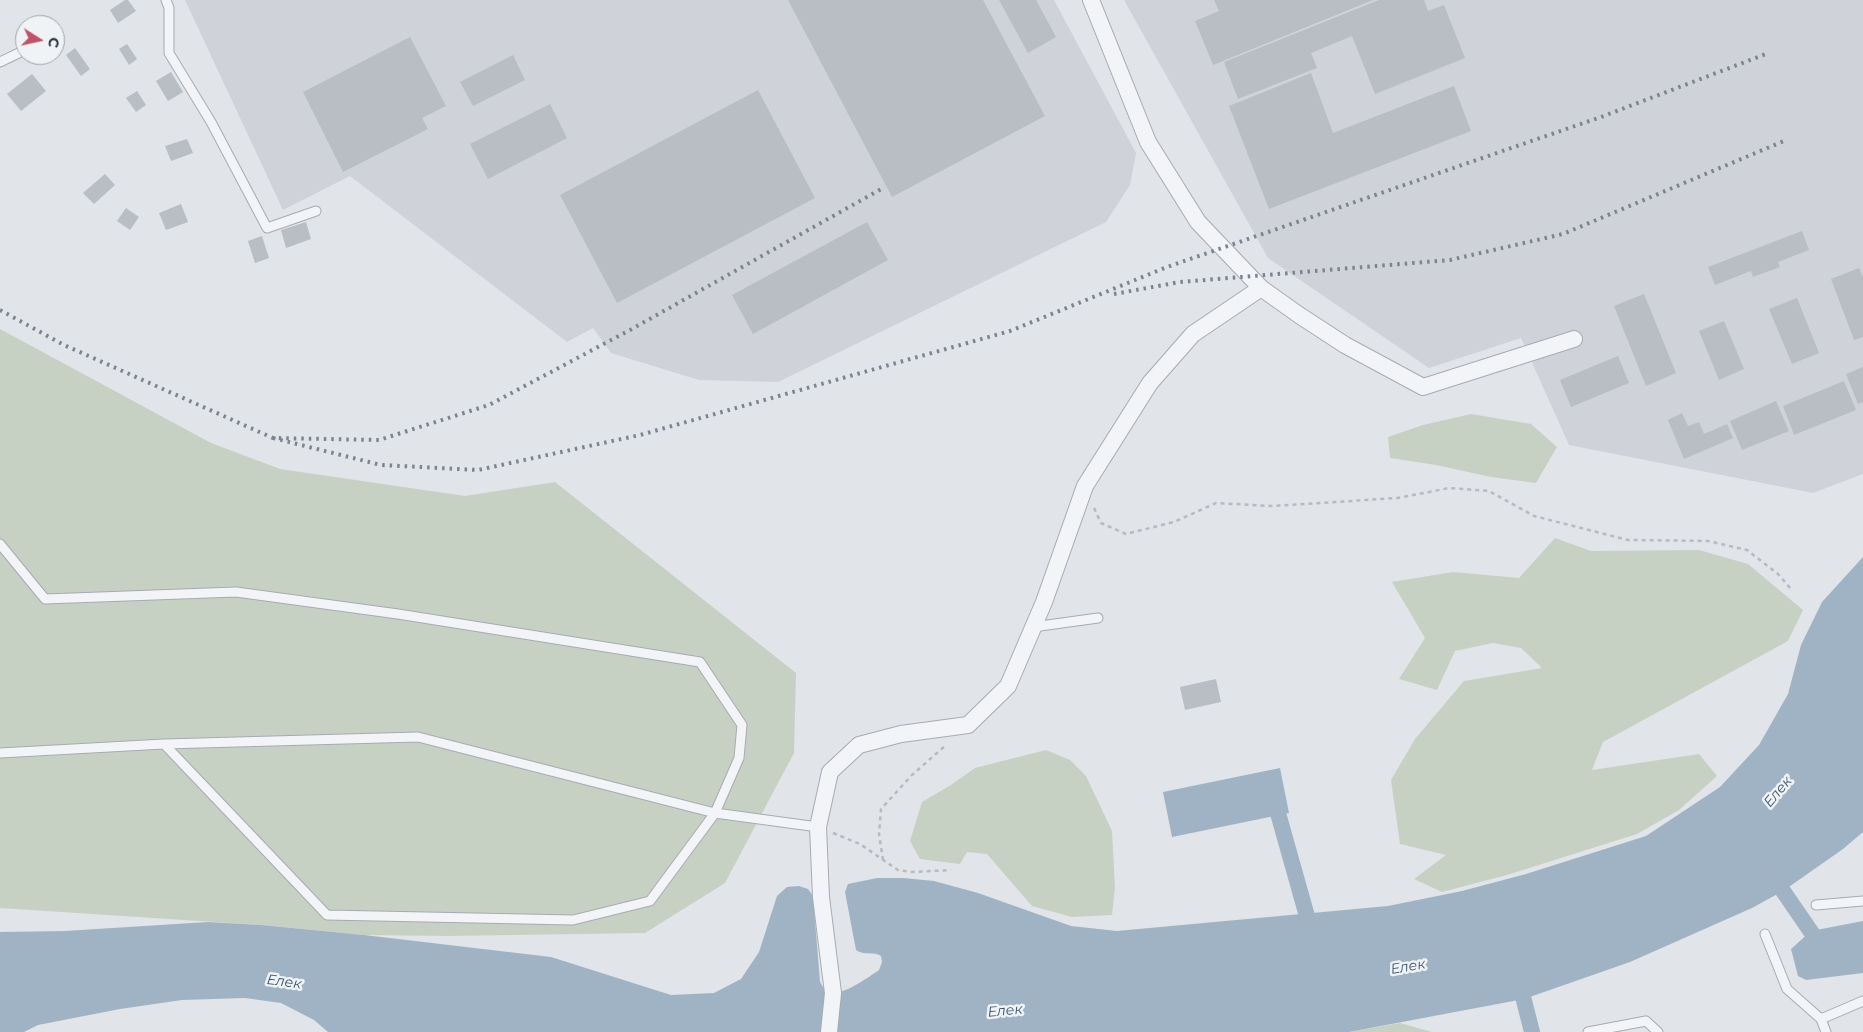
<!DOCTYPE html>
<html>
<head>
<meta charset="utf-8">
<style>
	body { margin:0 }
	#map { position:relative; width:1863px; height:1032px; overflow:hidden; background:#e1e4e8; font-family:Montserrat,sans-serif }
	canvas { display:block }
	.north { position:absolute; left:15px; top:15px; width:50px; height:50px; box-sizing:border-box; background:#f0f3f6; border:1px solid #a1a6ac; border-radius:50%; rotate:100deg; font-size:14px; font-weight:700; line-height:20px; text-align:center; color:#2b323e }
	.north::after { content:''; display:block; margin:auto; width:18px; height:22px; background:#bf5468; clip-path:polygon(50% 0,100% 100%,50% 72%,0 100%) }
</style>
</head>
<body>
<div id="map">
<canvas width="1863" height="1032"></canvas>
<div class="north">С</div>
</div>
<script>
const g = document.querySelector('canvas').getContext('2d');
g.lineJoin = 'round';
function fill(path, color) {
  g.fillStyle = color;
  g.fill(path, 'evenodd');
}
function stroke(path, color, width, dash) {
  g.strokeStyle = color;
  g.lineWidth = width;
  g.lineCap = dash ? 'butt' : 'round';
  g.setLineDash(dash || []);
  g.stroke(path);
}
function label(font, color, halo, rows, align = 'center') {
  g.font = font + ' Montserrat,sans-serif';
  g.lineWidth = 5;
  g.setLineDash([]);
  g.textBaseline = 'middle';
  g.strokeStyle = halo;
  g.fillStyle = color;
  for (const [text, x, y, turn = 0] of rows) {
    g.save();
    g.translate(x, y);
    g.rotate((+turn || 0) * Math.PI / 180);
    g.textAlign = isNaN(turn) ? turn : align;
    if (halo) g.strokeText(text, 0, 0);
    g.fillText(text, 0, 0);
    g.restore();
  }
}
const built = new Path2D(`
	M185,0h869l82,153 -6,32 -24,37 -328,160 -79,-2 -88,-27 -18,-25 -26,14 -217,-166 -67,34z
	M1124,0h739v474l-50,19 -244,-48 -48,-107 -92,30 -161,-110z`);
const green = new Path2D(`
	M0,329l211,114 69,26 185,27 90,-14 241,191 -2,80 -69,130 -80,50 -198,3 -83,-1 -103,-10 -261,-17z
	M1471,414l60,10 26,23 -21,36 -45,-6 -55,-12 -46,-7 -2,-21 35,-12z
	M1555,538l36,13 108,-1 49,14 55,46 -15,31 -185,101 -11,28 107,-16 18,22 -38,34 -42,24 -130,41 -65,17 -28,-13 32,-24 -46,-11 -9,-64 24,-41 49,-58 78,-13 -21,-20 -28,-5 -38,8 -18,39 -38,-11 26,-41 -33,-56 61,-10 66,6z
	M1046,750l24,10 16,16 26,55 3,57 -3,27 -40,2 -40,-11 -45,-52 -20,-2 -7,12 -40,-5 -10,-18 12,-39 29,-17 24,-17z
	M1400,1023l32,9h-83z`);
const water = new Path2D(`
	M1863,557v275l-20,17 -60,42 -31,17 -122,54 -106,37 -175,33h-1021l-14,-12 -33,-17 -36,-5 -63,2 -62,9 -82,16 -14,7h-24v-100l65,-1 143,-9 53,3 103,10 187,22 120,38 43,-2 27,-14 18,-27 18,-56 10,-9 12,-1 9,3 5,7 7,86c2,3 4,8 7,9 14,7 40,-13 52,-21l3,-8 -1,-6c-7,-5 -17,0 -25,-6l-11,-58 3,-8 29,-6h26l31,3 44,12 93,33 46,5 271,-25 74,-15 64,-17 120,-38 74,-49 39,-42 29,-51 13,-49 21,-43z
	M1280,768l9,45 -117,24 -9,-45z
	M1863,921v52l-57,7 -8,-4 -7,-27 20,-18z`);
const canal = new Path2D(`
	M1269,799h5l38,135
	M1770,872l48,70 45,3
	M1518,977l14,55`);
const building = new Path2D(`
	M125,0h3l8,11 -18,12 -8,-13z
	M788,0h195l62,116 -153,81z
	M999,0h37l20,37 -28,16z
	M1214,0h159l-160,65 -18,-44 24,-10z
	M1379,0h45l4,11 16,-6 21,53 -90,36 -23,-58 -41,17 6,15 -79,31 -14,-37z
	M410,37l36,69 -24,12 6,11 -85,43 -40,-80z
	M127,44l10,15 -8,6 -10,-16z
	M75,48l15,21 -9,7 -15,-21z
	M513,55l12,25 -52,26 -13,-24z
	M171,72l12,20 -15,9 -12,-20z
	M1311,73l22,60 121,-47 17,45 -202,78 -40,-103z
	M32,74l14,17 -25,20 -14,-17z
	M758,90l57,108 -198,105 -57,-108z
	M137,91l9,14 -10,7 -10,-14z
	M550,104l17,34 -79,41 -18,-35z
	M187,139l6,14 -22,8 -6,-15z
	M105,174l10,11 -21,19 -11,-11z
	M181,204l7,18 -22,8 -7,-17z
	M126,208l13,9 -9,13 -13,-9z
	M306,222l5,17 -25,9 -5,-18z
	M867,222l21,38 -135,74 -21,-39z
	M1802,231l7,19 -31,12 2,5 -27,10 -2,-6 -36,14 -7,-18z
	M262,236l7,22 -14,5 -7,-22z
	M1859,268l4,9v60l-9,3 -23,-61z
	M1644,294l32,79 -30,13 -32,-80z
	M1797,298l22,55 -27,11 -23,-55z
	M1724,321l20,48 -25,11 -20,-49z
	M1618,356l11,27 -58,24 -11,-27z
	M1863,367v35l-5,2 -12,-30z
	M1844,381l12,29 -62,25 -11,-29z
	M1776,401l13,30 -47,19 -12,-29z
	M1682,413l6,13 11,-4 5,12 23,-10 6,14 -49,21 -16,-39z
	M1216,679l5,23 -36,8 -5,-23z`);
const path = new Path2D(`
	M1094,508l7,15 25,11 48,-12 42,-19 55,3 127,-8 51,-10 40,3 45,25 94,24 80,1 39,9 31,24 14,16
	M833,833l27,11 38,26 14,2 39,-2
	M883,860l-4,-26 2,-25 31,-34 34,-30`);
const lane = new Path2D(`
	M166,0l3,8v45l42,69 56,106 49,-17
	M0,62l25,-12
	M0,544l45,55 191,-7 162,22 302,48 42,63 -3,33 -24,55 -65,88 -77,19 -246,-5 -163,-171
	M1033,627l65,-9
	M0,753l164,-9 254,-7 297,76 103,14
	M1816,905l47,-4
	M1765,934l22,55 34,30 5,13
	M1821,1019l42,-18
	M1588,1032l58,-11 12,11`);
const street = new Path2D(`
	M1091,0l57,142 50,80 63,66 38,27 46,30 78,42 151,-48
	M829,1032l4,-39 -12,-96 -3,-70 12,-55 29,-27 42,-11 67,-9 40,-39 36,-84 41,-116 65,-103 43,-49 68,-46`);
const rail = new Path2D(`
	M1114,294l66,-12 270,-22 113,-26 221,-93
	M0,310l64,35 209,93 106,2 110,-35 141,-75 253,-142
	M273,438l108,27 97,5 162,-35 370,-104 157,-64 434,-150 165,-63`);
const waterNames = [
	["Елек",1778,792,-50],
	["Елек",1408,967,-10],
	["Елек",284,982,8],
	["Елек",1005,1011,-5]
];
fill(built, '#cfd3d9');
fill(green, '#c7d1c3');
fill(water, '#a0b3c4');
stroke(canal, '#a0b3c4', 16);
fill(building, '#b9bdc4');
stroke(lane, '#a7abb2', 11);
stroke(street, '#a7abb2', 18);
stroke(path, '#b7bac0', 2.5, [4, 4]);
stroke(lane, '#f3f4f7', 9);
stroke(street, '#f3f4f7', 16);
stroke(rail, '#7c8490', 4, [2.5, 5]);
label('italic 14px', '#3a536d', '#f0f3f6', waterNames);
</script>
</body>
</html>
